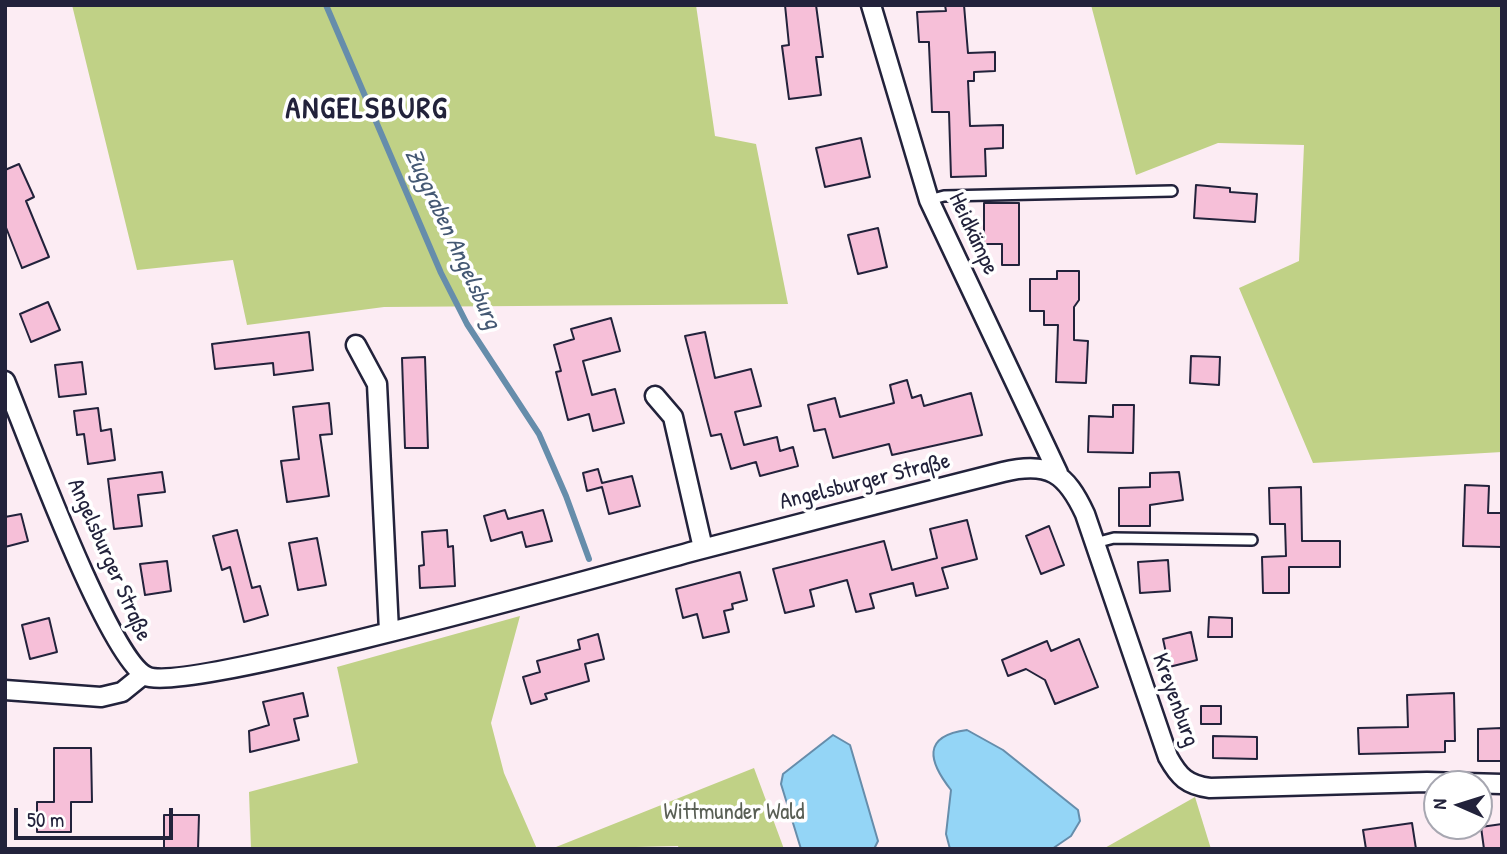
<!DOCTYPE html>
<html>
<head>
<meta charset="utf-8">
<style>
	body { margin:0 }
	#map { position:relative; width:1507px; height:854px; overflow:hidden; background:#fcecf3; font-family:"Patrick Hand",sans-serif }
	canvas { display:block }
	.frame { position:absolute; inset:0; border:7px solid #22223b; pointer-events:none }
	.north { position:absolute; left:1423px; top:770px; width:70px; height:70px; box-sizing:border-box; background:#fff; border:2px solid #a7a7b1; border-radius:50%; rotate:273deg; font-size:19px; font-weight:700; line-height:28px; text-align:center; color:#22223b }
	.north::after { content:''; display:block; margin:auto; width:24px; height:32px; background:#22223b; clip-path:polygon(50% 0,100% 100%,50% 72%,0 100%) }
	.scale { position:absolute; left:14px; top:808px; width:159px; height:32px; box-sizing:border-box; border:4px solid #22223b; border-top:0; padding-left:9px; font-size:21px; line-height:24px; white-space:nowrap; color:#22223b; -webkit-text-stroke:5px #fff; paint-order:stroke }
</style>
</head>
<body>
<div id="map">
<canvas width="1507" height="854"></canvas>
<div class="frame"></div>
<div class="north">N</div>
<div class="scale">50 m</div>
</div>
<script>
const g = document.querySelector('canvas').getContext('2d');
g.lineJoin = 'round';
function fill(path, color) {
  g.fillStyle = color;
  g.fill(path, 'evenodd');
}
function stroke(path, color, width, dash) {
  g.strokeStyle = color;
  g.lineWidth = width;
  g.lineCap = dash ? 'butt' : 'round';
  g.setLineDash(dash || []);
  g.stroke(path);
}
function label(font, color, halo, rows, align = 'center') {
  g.font = font + ' "Patrick Hand",sans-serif';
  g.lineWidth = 7;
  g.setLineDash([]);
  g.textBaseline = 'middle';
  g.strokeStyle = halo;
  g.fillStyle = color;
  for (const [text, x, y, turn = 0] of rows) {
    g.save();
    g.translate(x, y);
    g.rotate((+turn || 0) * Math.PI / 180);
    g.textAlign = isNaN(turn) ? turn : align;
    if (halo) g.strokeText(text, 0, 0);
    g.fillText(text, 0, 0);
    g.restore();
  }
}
const green = new Path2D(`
	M72,5h624l19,131 41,8 32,160 -404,3 -137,18 -14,-65 -96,10z
	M1091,5h411v447l-189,11 -74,-175 60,-27 5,-116 -86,-2 -82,32z
	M520,616l-29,107 13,50 33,76h-286l-2,-57 109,-29 -21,-96z
	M754,768l30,81h-105l-1,-3 -127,3z
	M1195,797l16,52h-108z`);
const water = new Path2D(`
	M967,730l36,20 75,60 2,11 -9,15 -19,13h-102l-4,-15 5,-44c-22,-28 -30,-54 16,-60z
	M833,735l17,10 28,96 -4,8h-73l-20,-65 2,-10z`);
const stream = new Path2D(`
	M326,5l115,268 26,51 72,110 27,62 23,63`);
const building = new Path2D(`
	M785,5h31l7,52h-7l5,38 -32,4 -7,-53 7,-1z
	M945,5h19l4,48 27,-1v19l-21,1v9h-6l2,45 33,-1v23l-18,1 1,27 -35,1 -2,-65h-17l-3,-67v-3h-10l-2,-30 29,-1z
	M861,138l9,39 -45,10 -9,-39z
	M19,164l15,33 -8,4 23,56 -27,11 -17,-43v-55z
	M1196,185l34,3v4l27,2 -2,28 -61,-4z
	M984,203h35v62h-17v-21h-18z
	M878,228l9,39 -29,7 -10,-39z
	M1057,271h22v29l-5,7v33l14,1 -2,42 -30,-1 2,-57h-14v-14h-14v-32h27z
	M48,302l12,28 -29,12 -11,-28z
	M611,318l9,33 -37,10 9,34 23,-6 9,34 -31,8 -4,-17 -21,6 -12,-48 5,-1 -7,-26 20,-6 -3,-10z
	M309,332l4,38 -39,5 -1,-12 -58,6 -3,-25z
	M705,332l10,46 36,-9 10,37 -26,6 9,33 33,-8 3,14 13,-4 5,19 -38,10 -4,-14 -25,7 -10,-35 -10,2 -26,-100z
	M1191,356l29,1 -1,28 -29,-2z
	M425,357l3,91h-23l-3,-90z
	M82,362l4,32 -27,3 -4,-32z
	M907,380l5,18 9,-3 3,11 47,-13 11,42 -90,20 -3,-11 -56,14 -8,-29 -11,2 -6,-26 27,-7 5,19 54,-14 -4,-18z
	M329,403l3,31 -12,1 9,61 -42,6 -6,-41 18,-2 -6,-52z
	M1113,405h21l-1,48 -45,-1 1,-36 24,1z
	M98,408l3,23 10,-2 4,31 -27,4 -4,-30 -7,1 -3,-24z
	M598,469l4,14 30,-7 8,30 -31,8 -7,-27 -15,4 -4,-18z
	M162,472l3,20 -27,3 4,31 -28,3 -6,-50z
	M1179,472l4,28 -33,5v21h-31v-38l31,-1v-14z
	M1465,485l24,1 -1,27h14v34l-39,-1z
	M1301,487l1,54h38v26h-51v26h-26l-1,-36 24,-1 -1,-32h-15l-1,-36z
	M505,510l3,9 35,-9 9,31 -26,6 -4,-15 -31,9 -7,-25z
	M21,514l7,27 -23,6v-30z
	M967,520l10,39 -35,9 6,20 -32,8 -3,-13 -43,11 4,14 -18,4 -9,-32 -37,10 4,16 -29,7 -12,-44 111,-28 8,29 45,-12 -7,-29z
	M1049,526l15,39 -23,9 -15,-38z
	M237,530l15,58 8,-2 8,29 -24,7 -14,-55 -8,3 -9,-34z
	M447,530l1,17 5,-1 2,40 -35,2 -1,-22 5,-1 -2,-33z
	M317,538l9,47 -28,5 -9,-47z
	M1168,560l2,31 -30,2 -2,-31z
	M167,561l4,30 -26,4 -5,-31z
	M740,572l7,28 -15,4 1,5 -9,2 5,21 -26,6 -6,-24 -14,4 -7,-29z
	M1209,617l23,1v19h-24z
	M49,618l8,34 -27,7 -8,-34z
	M1191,632l6,28 -28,7 -6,-28z
	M598,634l6,25 -19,5 4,17 -44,13 2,5 -16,5 -8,-27 17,-5 -3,-11 43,-12 -2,-9z
	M1079,639l19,48 -43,17 -10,-24 -19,-11 -18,7 -6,-16 45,-19 4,10z
	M303,693l5,23 -14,3 5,21 -49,12 -1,-21 20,-6 -6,-23z
	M1454,693l1,48h-10v11l-86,2 -1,-26 50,-1 -1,-32z
	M1201,706h20v18h-20z
	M1502,728v33h-24v-32z
	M1213,736l44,1v22l-44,-1z
	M54,748h37l1,54h-21v30h-34v-30h17z
	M164,815h35l-1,34h-34z
	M1412,823l4,26h-50l-3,-19z
	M1502,824v25h-18l-3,-22z`);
const service = new Path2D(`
	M929,200l15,-4 228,-5
	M1095,543l19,-5 138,2`);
const minor = new Path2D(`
	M871,5l58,195 129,273
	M356,345l21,39 12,247
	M5,381c21,51 103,276 141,295 38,19 484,-108 556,-127 100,-26 201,-52 301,-77 46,-11 63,1 82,42l83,243c11,20 19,28 42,31l217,-6 75,2
	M655,396l18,21 30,131
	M5,690l96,7 21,-5 21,-17`);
const streetNames = [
	["Heidkämpe",973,234,65],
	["Angelsburger Straße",865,482,-14],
	["Angelsburger Straße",109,560,66],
	["Kreyenburg",1175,700,70]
];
const parkNames = [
	["Wittmunder Wald",734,813]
];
const waterNames = [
	["Zuggraben Angelsburg",452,239,65]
];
const districtNames = [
	["ANGELSBURG",367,110]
];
fill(green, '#c0d186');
fill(water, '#94d5f6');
stroke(water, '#668dab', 2);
stroke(stream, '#668dab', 6);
fill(building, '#f6bfd8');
stroke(building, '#22223b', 2);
stroke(service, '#22223b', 14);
stroke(minor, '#22223b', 23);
stroke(service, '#fff', 9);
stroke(minor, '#fff', 18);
label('23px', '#22223b', '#fff', streetNames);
label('23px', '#595f55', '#fff', parkNames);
label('italic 24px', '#445873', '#fff', waterNames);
g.letterSpacing = '2px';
label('bold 30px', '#22223b', '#fff', districtNames);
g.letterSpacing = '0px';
</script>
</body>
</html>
